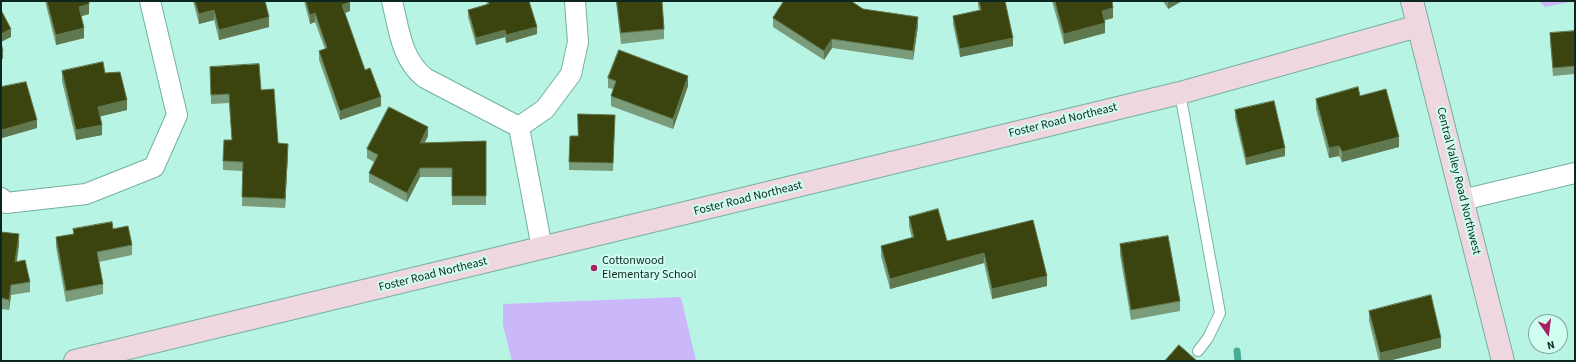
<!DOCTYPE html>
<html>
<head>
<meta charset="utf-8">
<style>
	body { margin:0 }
	#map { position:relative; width:1576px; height:362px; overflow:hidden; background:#b8f4e4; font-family:"Source Sans 3",sans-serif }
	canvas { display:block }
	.frame { position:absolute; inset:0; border:2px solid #0e2620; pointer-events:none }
	.north { position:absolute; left:1528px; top:314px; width:40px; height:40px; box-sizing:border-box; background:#cffef1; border:1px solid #82a89d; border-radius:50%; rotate:166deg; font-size:11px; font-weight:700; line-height:16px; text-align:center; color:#0e2620 }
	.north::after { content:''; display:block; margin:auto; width:14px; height:18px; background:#a91e62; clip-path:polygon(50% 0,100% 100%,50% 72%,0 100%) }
</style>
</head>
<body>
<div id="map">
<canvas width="1576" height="362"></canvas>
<div class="frame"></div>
<div class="north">N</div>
</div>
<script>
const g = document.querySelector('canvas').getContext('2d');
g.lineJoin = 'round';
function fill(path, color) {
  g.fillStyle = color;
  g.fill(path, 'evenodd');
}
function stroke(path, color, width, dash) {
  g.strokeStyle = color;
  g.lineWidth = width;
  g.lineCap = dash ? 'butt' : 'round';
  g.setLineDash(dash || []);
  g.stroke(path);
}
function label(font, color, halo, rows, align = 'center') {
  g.font = font + ' "Source Sans 3",sans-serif';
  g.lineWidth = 4;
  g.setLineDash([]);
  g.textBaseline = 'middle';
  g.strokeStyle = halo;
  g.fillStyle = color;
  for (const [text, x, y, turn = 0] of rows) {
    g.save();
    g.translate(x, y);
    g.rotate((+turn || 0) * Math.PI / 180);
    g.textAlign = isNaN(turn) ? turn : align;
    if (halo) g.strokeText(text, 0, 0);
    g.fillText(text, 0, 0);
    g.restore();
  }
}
const green = new Path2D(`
	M1539,1h36l-30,6z
	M681,297l15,64h-184l-9,-36v-21z`);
const stream = new Path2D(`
	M1237,351l1,10`);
const lane = new Path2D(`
	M1180,93l40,220 -12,25 -10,13`);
const street = new Path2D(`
	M392,1c7,28 9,58 33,77l94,49
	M519,127l26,-18 26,-35 7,-32 -3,-41
	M519,127l23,121
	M1,198l5,5 80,-9 68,-27 23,-52 -27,-114
	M1462,200l113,-27`);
const secondary = new Path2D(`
	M1412,1l91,360
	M75,361l1105,-268 238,-67`);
const wall = new Path2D(`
	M45,1h44v13l-8,2 3,22 -28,7z
	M193,1h72l4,26 -50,13 -5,-20 -15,4z
	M304,1h46v10l-5,2 20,57 16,36 -41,14 -21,-60v-9l6,-2 -10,-27 -5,2z
	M486,1h43l8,33 -31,9 -1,-6 -29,8 -8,-28v-7l19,-6z
	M616,1h46l2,28v10l-43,5z
	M978,1h27l8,45 -53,11 -7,-33v-8l26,-6 -1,-5z
	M1052,1h60l1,17 -9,2 1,13 -41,11z
	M1163,1h19l-14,8z
	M863,9l55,17 -5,34 -81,-12 -8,12 -51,-33v-9z
	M1575,31v43l-22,2 -3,-35v-8z
	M210,67l51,23 17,53 10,10 -3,55 -43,-2 1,-35 -20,-1v-9l9,-21 -3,-37 -18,1z
	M62,71l43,2 22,37 -27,6 2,19 -26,5 -14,-59z
	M608,78l80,8 -15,43 -62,-23v-10l2,-7 -5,-1z
	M1,87l36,41 -35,10 -1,-6z
	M1360,96l39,51 -57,15 -3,-6 -10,2 -13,-49v-10z
	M1235,110l50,46 -39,9 -11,-47z
	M615,115l-2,56 -44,-1v-8l9,-26z
	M428,136l-4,7 62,-2v64h-34v-28h-32l-13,25 -38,-20v-9l5,-11 -7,-4v-9z
	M909,217l38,24 86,-21 14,66 -55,13 -8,-36 -94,26 -9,-33v-10l31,-8 -3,-11z
	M73,229h40l19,16v10l-33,7 4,22v10l-37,8 -10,-55v-10l17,-3z
	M1,232l18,12 -2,18 13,20v10l-19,3 -2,15 -8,-1z
	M1120,244l60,57v10l-49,9 -11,-65z
	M1369,311l72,37 -53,13h-9l-10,-40z`);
const shadedWall = new Path2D(`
	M1170,1h12l-14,8v-7z
	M350,2v9l-8,3v-9z
	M89,4v10l-10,3v-10z
	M1113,8v10l-11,3v-10z
	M214,10v10l-15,4v-10z
	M315,13v9l-5,2v-9z
	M269,17v10l-50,13v-10z
	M918,17v9l-5,34v-9z
	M1105,23v10l-41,11v-10z
	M537,27v7l-31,9v-8z
	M84,28v10l-28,7v-10z
	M11,29v8l-10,5v-8z
	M505,30v7l-29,8v-7z
	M1013,38v8l-53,11v-8z
	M832,39v9l-8,12v-9z
	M1,51h2v8h-2z
	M688,76v10l-15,43v-10z
	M381,97v9l-41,14v-9z
	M127,100v10l-29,7v-10z
	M37,120v8l-35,10v-8z
	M102,125v10l-26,5v-10z
	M428,127v9l-8,16v-9z
	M1399,137v10l-57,15v-10z
	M288,144v9l-3,55v-9z
	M1339,146v10l-10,2v-10z
	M1285,148v8l-39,9v-7z
	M420,168v9l-13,25v-9z
	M19,234v10l-4,28v-10z
	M984,253v10l-94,26v-10z
	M1047,276v10l-55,13v-10z
	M11,285v10l-2,15v-10z
	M1441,338v10l-53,13h-8v-8z`);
const building = new Path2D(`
	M47,1h42v3l-10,3 5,21 -28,7z
	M195,1h70l4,16 -50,13 -5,-20 -15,4z
	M306,1h44v1l-8,3 23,65 5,-2 11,29 -41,14 -21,-60 8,-3 -12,-35 -5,2z
	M488,1h41l8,26 -31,8 -1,-5 -29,8 -8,-28 21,-6z
	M617,1h45l2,28 -43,4z
	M784,1h67l12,8 55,8 -5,34 -81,-12 -8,12 -51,-33z
	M979,1h26l8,37 -53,11 -7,-33 28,-6z
	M1055,1h57l1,7 -11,3 3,12 -41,11z
	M1,10l10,19 -10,5z
	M1575,31v35l-22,2 -3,-35z
	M1,43l2,8h-2z
	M619,50l69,26 -15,43 -62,-23 5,-15 -8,-3z
	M103,62l2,11 15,-1 7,28 -29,7 4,18 -26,5 -14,-59z
	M259,64l2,26 13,-1 4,54 10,1 -3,55 -43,-2 1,-35 -20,-1 1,-21h8l-3,-46 -18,1 -1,-28z
	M26,82l11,38 -35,10 -1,-5v-38z
	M1358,87l2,9 26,-7 13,48 -57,15 -3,-6 -10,2 -13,-49z
	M1274,101l11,47 -39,10 -11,-48z
	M389,107l39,20 -8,16 66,-2v55h-34v-28h-32l-13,25 -38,-20 9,-18 -11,-6z
	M578,114l37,1 -2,48 -44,-1 1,-26h8z
	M938,209l9,32 86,-21 14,56 -55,13 -8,-36 -94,26 -9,-33 33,-9 -5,-20z
	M112,222l1,7 15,-3 4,19 -35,7 6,32 -37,7 -10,-54 18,-3 -1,-5z
	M1,232l18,2 -4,28 10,-2 5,22 -19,3 -2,15 -8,-2z
	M1168,236l12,65 -49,9 -11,-66z
	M1431,295l10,43 -61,15 -11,-42z
	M1179,345l18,16h-32z`);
const markers = [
	[594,268,4,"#a91e62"]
];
const streetNames = [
	["Foster Road Northeast",1063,121,-14],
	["Central Valley Road Northwest",1458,181,76],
	["Foster Road Northeast",748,199,-14],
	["Foster Road Northeast",433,275,-14]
];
const poiNames = [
	["Cottonwood",602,261],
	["Elementary School",602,275]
];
fill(green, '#cbb8fb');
stroke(stream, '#4aac97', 7);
stroke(lane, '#75afa1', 12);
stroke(street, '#75afa1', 22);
stroke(secondary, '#75afa1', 24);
stroke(lane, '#fff', 10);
stroke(street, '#fff', 20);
stroke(secondary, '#efd7e0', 22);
fill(wall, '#7a9c7a');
fill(shadedWall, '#60784f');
fill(building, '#3b430f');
stroke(building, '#60784f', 1);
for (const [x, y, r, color] of markers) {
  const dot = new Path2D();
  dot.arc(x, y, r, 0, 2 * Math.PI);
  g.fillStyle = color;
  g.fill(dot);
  stroke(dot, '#cffef1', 1.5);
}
label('12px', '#0e2620', '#cffef1', streetNames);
label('12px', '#0e2620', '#cffef1', poiNames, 'left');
</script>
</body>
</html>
